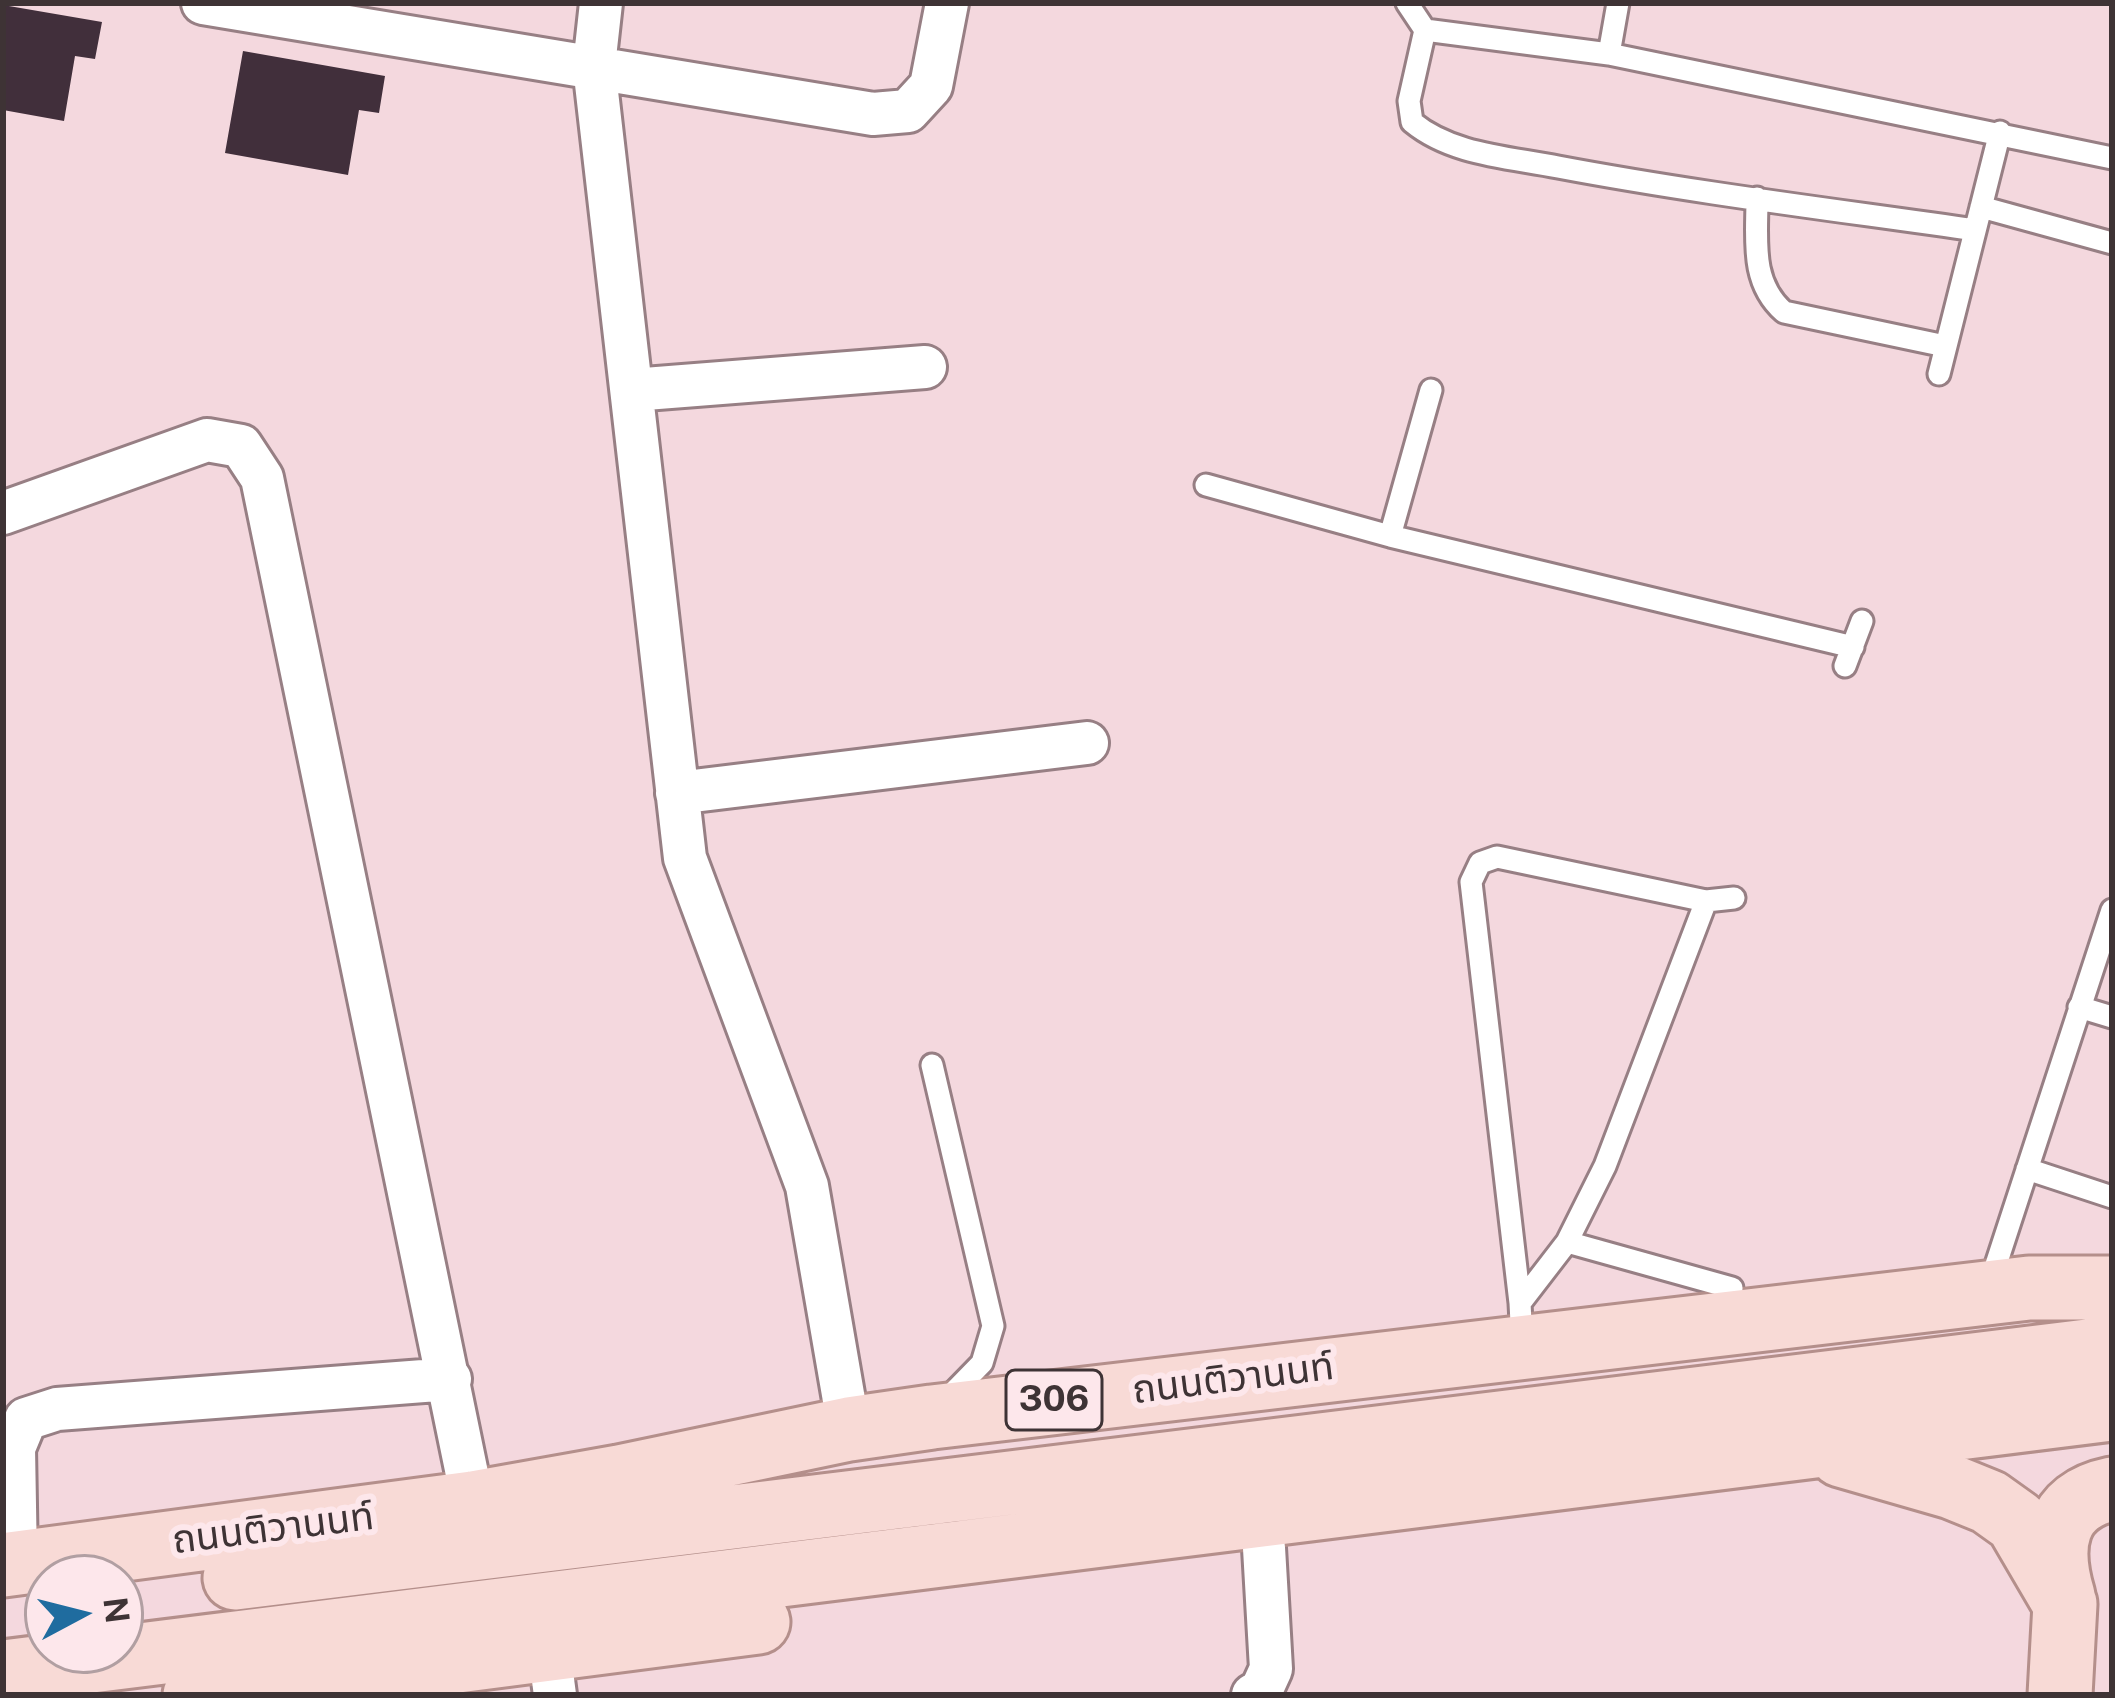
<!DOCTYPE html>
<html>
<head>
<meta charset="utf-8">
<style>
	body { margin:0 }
	#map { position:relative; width:2115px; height:1698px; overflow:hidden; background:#f4d8de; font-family:"Public Sans",sans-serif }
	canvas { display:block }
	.frame { position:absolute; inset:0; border:6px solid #3e3335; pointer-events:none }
	.north { position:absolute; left:24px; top:1554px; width:120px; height:120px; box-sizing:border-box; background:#fde7eb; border:3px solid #b19fa2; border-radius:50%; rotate:83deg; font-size:33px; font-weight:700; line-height:48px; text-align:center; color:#3e3335 }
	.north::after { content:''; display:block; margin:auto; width:42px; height:54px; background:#1f6c9f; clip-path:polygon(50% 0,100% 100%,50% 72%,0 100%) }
</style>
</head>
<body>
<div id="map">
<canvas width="2115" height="1698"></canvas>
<div class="frame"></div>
<div class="north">N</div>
</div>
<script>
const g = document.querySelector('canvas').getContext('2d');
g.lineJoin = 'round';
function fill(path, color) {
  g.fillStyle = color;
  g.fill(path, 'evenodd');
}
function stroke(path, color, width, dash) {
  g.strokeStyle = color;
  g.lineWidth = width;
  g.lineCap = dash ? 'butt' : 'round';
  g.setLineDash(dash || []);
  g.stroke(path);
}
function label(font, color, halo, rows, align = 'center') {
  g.font = font + ' "Public Sans","Noto Sans Thai",sans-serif';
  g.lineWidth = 12;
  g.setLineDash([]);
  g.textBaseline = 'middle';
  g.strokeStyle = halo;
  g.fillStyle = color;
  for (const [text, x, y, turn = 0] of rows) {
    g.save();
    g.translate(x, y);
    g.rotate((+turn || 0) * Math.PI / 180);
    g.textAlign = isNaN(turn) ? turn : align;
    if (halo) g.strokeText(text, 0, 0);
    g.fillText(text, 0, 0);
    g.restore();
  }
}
const building = new Path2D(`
	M3,5l99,17 -7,37 -20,-3 -11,65 -61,-11z
	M243,51l142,25 -6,37 -20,-3 -11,65 -123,-22z`);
const lane = new Path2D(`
	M1407,3l18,27 184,24
	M1618,3l-9,51 503,104
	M1425,30l-16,71 3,21c40,33 96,35 146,45 138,26 278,43 417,63
	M1757,198c0,42 -7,84 27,114l161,34
	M1981,207l131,36
	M1939,374l61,-242
	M1206,485l184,51 463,111
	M1390,536l41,-146
	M1845,666l17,-45
	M2079,1007l33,10
	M932,1065l61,261 -11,37 -38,39
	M2027,1169l85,28
	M1567,1242l165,46
	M1989,1286l123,-376
	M1520,1303l47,-61 38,-76 101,-265
	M1522,1342l-2,-39 -49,-421 9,-19 17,-6 209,44 28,-3`);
const street = new Path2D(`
	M203,3l670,111 35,-3 23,-25 16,-83
	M601,3l-7,63 91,792 122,328 42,243
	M632,390l293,-23
	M3,513l204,-73 34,6 21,32 211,1025
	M677,793l410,-50
	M16,1563l-2,-115 12,-29 31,-10 393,-30
	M549,1650l6,45
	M1253,1695l8,-4 10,-22 -7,-121`);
const primary = new Path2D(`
	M1841,1455l111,32 37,15 28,20 48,82 -5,91
	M3,1565l470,-62 146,-26 230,-48 83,-12 1097,-129h83
	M235,1578l1877,-230
	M2063,1596c-15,-51 -9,-95 49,-107
	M3,1672l2109,-263
	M195,1695l563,-73`);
const shields = [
	[1054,1400,96]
];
const shieldNames = [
	["306",1054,1400]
];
const streetNames = [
	["ถนนติวานนท์",1233,1379,-7],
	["ถนนติวานนท์",273,1529,-7]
];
fill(building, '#412f3b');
stroke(lane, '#977f84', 27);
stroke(street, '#977f84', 48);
stroke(primary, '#b48f8b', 69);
stroke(lane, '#fff', 21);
stroke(street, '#fff', 42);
stroke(primary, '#f8dad6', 63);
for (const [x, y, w] of shields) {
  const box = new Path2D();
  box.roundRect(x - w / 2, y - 30, w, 60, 9);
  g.fillStyle = '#fde7eb';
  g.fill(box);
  stroke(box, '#3e3335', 3);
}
label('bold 36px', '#3e3335', null, shieldNames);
label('39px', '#3e3335', '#fde7eb', streetNames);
</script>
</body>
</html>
